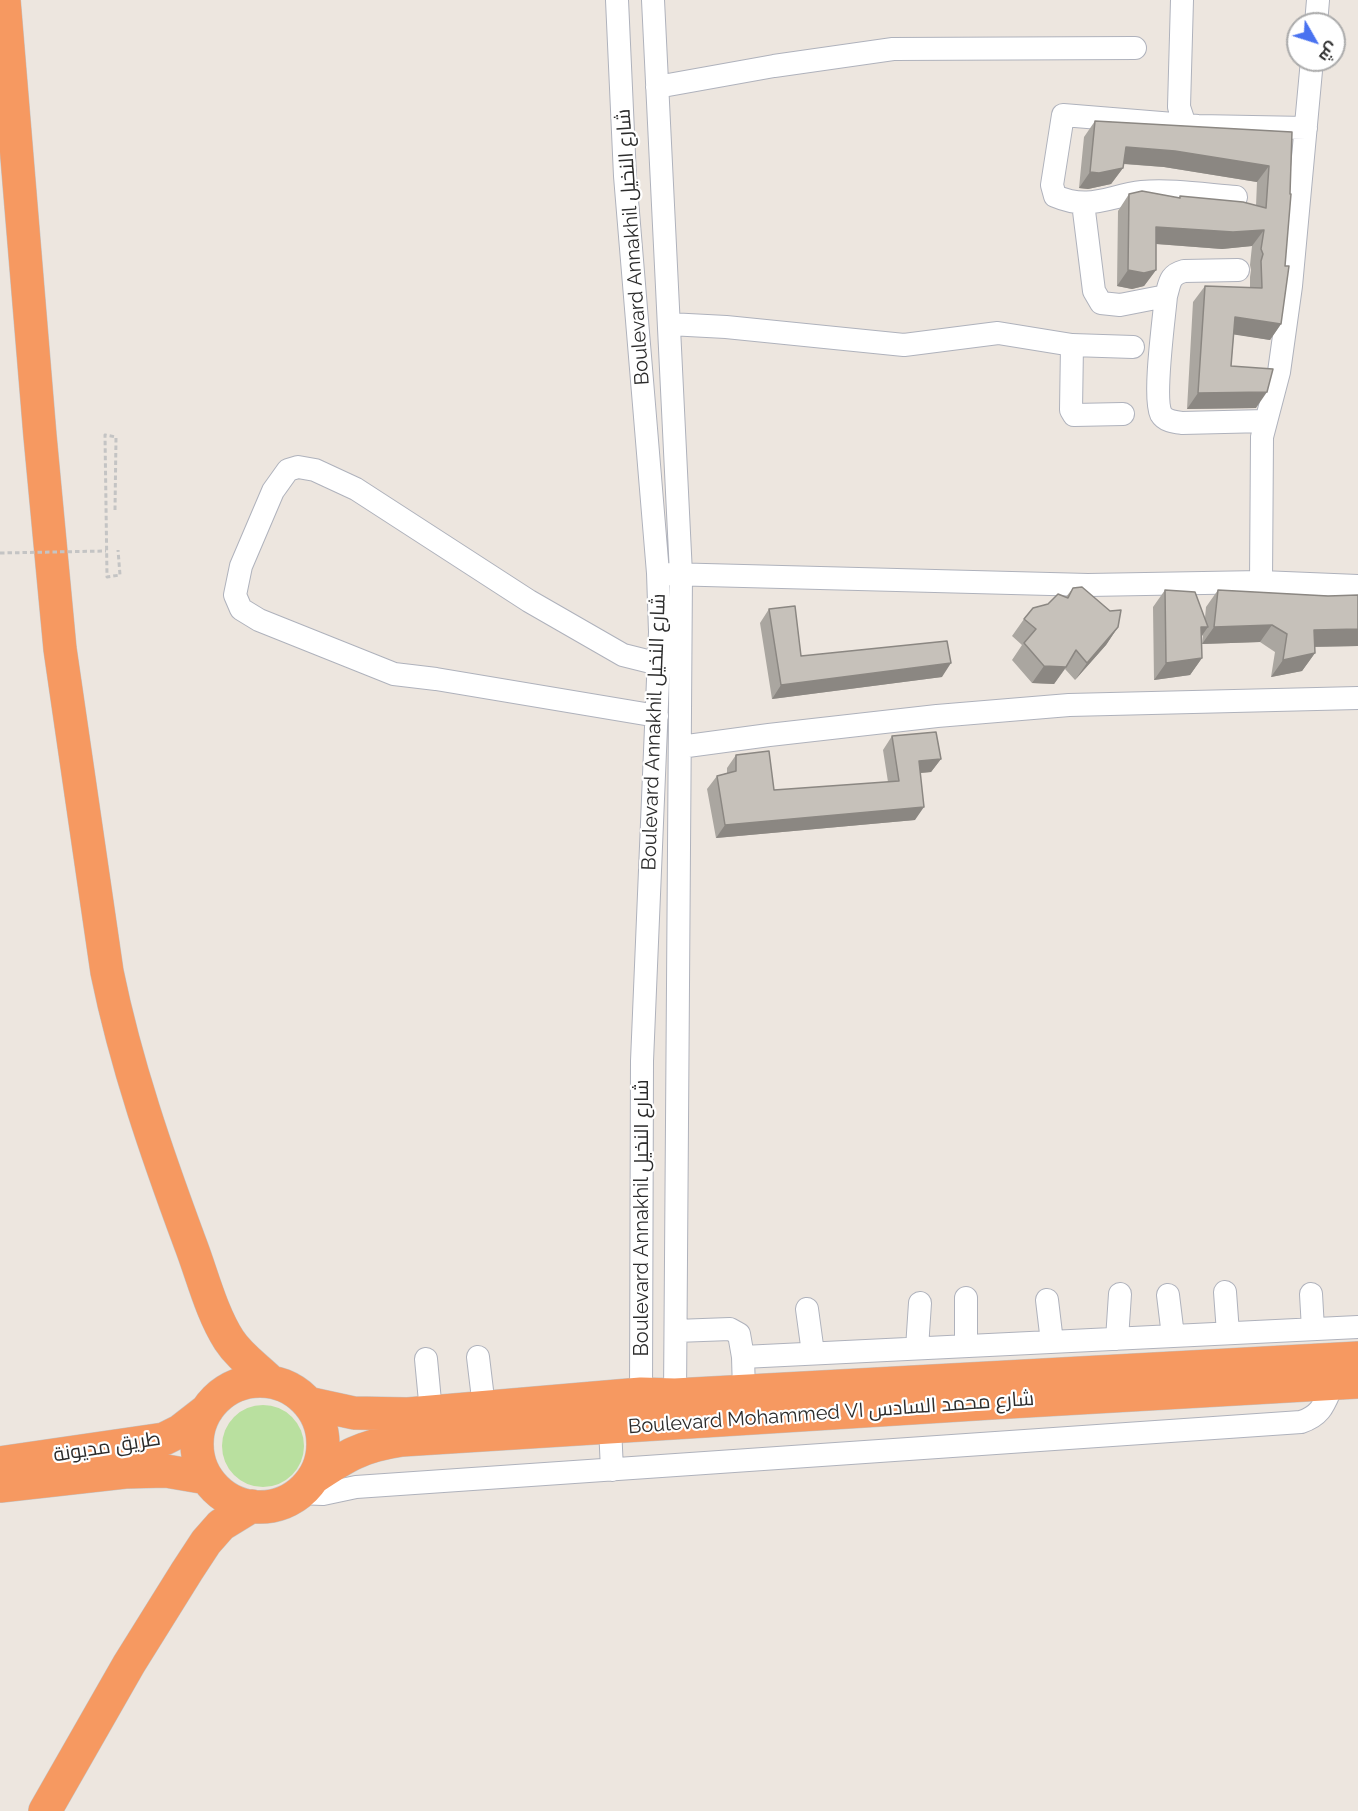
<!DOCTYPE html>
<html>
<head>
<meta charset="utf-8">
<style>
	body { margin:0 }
	#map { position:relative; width:1358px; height:1811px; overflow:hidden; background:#ede6df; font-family:Raleway,Cairo,sans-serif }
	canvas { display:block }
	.north { position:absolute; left:1286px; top:12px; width:60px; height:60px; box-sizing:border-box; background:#fff; border:2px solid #ababab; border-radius:50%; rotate:129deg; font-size:16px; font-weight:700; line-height:24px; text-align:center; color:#2c2c2c }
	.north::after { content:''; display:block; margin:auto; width:21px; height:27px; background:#4972f0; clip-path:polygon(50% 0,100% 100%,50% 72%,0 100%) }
</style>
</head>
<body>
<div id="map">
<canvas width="1358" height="1811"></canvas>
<div class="north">ش</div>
</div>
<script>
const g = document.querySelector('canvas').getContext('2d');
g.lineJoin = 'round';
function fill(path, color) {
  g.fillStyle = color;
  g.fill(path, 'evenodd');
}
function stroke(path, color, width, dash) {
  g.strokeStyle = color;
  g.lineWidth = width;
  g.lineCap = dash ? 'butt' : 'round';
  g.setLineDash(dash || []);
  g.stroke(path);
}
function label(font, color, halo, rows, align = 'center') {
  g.font = font + ' Raleway,Cairo,sans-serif';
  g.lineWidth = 4.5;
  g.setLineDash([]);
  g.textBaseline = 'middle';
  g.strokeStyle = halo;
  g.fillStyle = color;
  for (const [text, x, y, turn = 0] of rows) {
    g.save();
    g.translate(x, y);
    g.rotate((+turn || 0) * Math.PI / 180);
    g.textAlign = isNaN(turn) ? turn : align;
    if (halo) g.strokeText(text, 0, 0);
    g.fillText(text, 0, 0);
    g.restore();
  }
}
const green = new Path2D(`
	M222 1446a41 41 0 1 1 82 0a41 41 0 1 1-82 0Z`);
const path = new Path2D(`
	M115,510l1,-73 -11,-2 2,142 13,-2 -2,-25`);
const minor = new Path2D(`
	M617,0l8,176 33,397 2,59 -18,429 -1,333
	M653,0l28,574 -6,821
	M1182,0l-3,107 6,18
	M1316,24l2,-24
	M657,87l117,-21 119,-17 242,-1
	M1236,197c-27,-2 -67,-8 -94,-5 -34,4 -52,19 -87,4l-3,-11 11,-70 135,11 108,2
	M1083,203l11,88 7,12 19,2 46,-9
	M1238,270l-54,1c-15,4 -14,12 -18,25 -2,23 -13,101 -5,118 4,7 13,8 21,9l84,-2
	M669,324l57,3 178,18 94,-12 74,12 61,2
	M1072,345l-1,65 3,5 49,-1
	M667,574l421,11 173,-3 97,4
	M1261,582l1,-145 17,-65 12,-86 21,-226
	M657,716l-221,-37 -42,-5 -135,-54 -18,-11 -6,-14 6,-29 32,-75 15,-21 10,-3 17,3 41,19 173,112 94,54 36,9
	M680,747l89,-12 168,-19 132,-11 289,-7
	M1225,1292l3,41
	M1311,1294l2,35
	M1168,1295l5,41
	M966,1298v48
	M1047,1300l5,42
	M807,1309l6,44
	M676,1331l54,-2 9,5 4,23 1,34
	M1117,1339l3,-45
	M917,1348l3,-45
	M478,1357l6,50
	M743,1357l615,-30
	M426,1359l5,53
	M610,1427l2,43
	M298,1493l25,1 33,-7 945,-65c21,-7 23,-18 32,-38`);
const highway = new Path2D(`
	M4,0l36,436 20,213 47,323c19,93 50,182 83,271 12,31 21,69 39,97 11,17 28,28 42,42
	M197 1444a63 63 0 1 1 126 0a63 63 0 1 1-126 0Z
	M308,1403l46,10 54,1 233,-20 34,1 683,-37
	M0,1463l164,-24 16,-8 27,-21
	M313,1478c33,-22 48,-32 89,-38l589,-37 367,-21
	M0,1486l125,-14 41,-1 41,7
	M45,1811l84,-147 58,-93 19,-29 15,-17 31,-19`);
const pathBridge = new Path2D(`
	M0,553l106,-2`);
const wall = new Path2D(`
	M1095,121l197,11 -11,192 -11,16 -36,-6 -3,32 25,42 -69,1 6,-107 12,-16 45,2v-11l1,-7 -1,-5 2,-19 -30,3 -66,-5v26l-12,16 -12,3 -15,-3 1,-75 11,-17 50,4 1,-2 76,10 1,-24 -93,-15 -41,-3v4l-12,16 -23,5 -9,-1 5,-51z
	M1073,588l45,39 -12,18 -31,35 -10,-11 -11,15 -22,-1 -20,-23 10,-15 -10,-9 12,-17 24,-15 18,-7z
	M1165,590l40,28 1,-11 12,-17 110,6 30,-1v51l-43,1v6l-13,18 -31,6 4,-25 -15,-10 -58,2 1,-9 -1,1v22l-12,17 -36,5 -1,-73z
	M769,609l32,47 141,21 -170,22 -12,-76z
	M892,736l49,23 -10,13 -11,1 -5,47 -199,18 -9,-49 10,-13 10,-3v-5l9,-13 38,35 114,-8 -5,-32z`);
const shadedWall = new Path2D(`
	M1126,147l49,4 94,15 -12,16 -93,-15 -50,-4z
	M1123,168l-12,16 -23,5 -9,-1 11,-16z
	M1156,227l108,3 -12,16 -30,3 -78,-6z
	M1128,270h28l-12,16 -12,3 -15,-3z
	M1235,317l46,7 -11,16 -46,-7z
	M1267,392l-11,16 -69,1 11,-16z
	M1272,625l-12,17 -58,2 12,-17z
	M1118,627l-12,18 -31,35 12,-17z
	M1201,627h7l-12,17z
	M1358,629v17l-56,1 12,-17z
	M1315,653l-13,18 -31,6 12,-17z
	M1202,658l-12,17 -36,5 12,-17z
	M951,663l-9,14 -170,22 9,-14z
	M1044,666l22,1 -12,17 -22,-1z
	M941,759l-10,13 -22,2 10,-13z
	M924,807l-9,13 -199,18 9,-13z`);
const building = new Path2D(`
	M1095,121l197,11 -2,62h1l-6,72h4l-8,58 -46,-7 -4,49 42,3 -6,23 -69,1 7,-107 57,2 -1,-27 2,-7 -2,-5 3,-19 -31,2 -77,-5v43l-12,3 -16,-3 1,-76 13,-3 38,7v-2l63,6 23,6 3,-42 -94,-15 -49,-4 -3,21 -24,5 -9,-1z
	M1082,587l28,24 11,-1 -3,17 -31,36 -11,-13 -10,17 -22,-1 -20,-23 12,-14 -12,-10 9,-11 15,-4 10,-10 10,4 5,-10z
	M1165,590l30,2 13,35h-7l1,31 -36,5z
	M1218,590l110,6 30,-1v34l-44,1 1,23 -32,7 4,-26 -15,-9 -58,2z
	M795,606l6,50 146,-15 4,22 -170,22 -12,-76z
	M936,732l5,27 -22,2 5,46 -199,18 -8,-49 19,-5v-16l33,-4 5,39 125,-9 -7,-45z`);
const streetNames = [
	["Boulevard Annakhil شارع النخيل",633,247,-94],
	["Boulevard Annakhil شارع النخيل",654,732,-88],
	["Boulevard Annakhil شارع النخيل",642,1218,-90],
	["Boulevard Mohammed VI شارع محمد السادس",831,1413,-4],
	["طريق مديونة",107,1447,-9]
];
fill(green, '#b9e09f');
stroke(minor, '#afb2bc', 24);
stroke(highway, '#c4c4c4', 34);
stroke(path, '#c4c4c4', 3, [4.5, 3]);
stroke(minor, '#fff', 22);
stroke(highway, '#f69961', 33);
stroke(pathBridge, '#c4c4c4', 3, [4.5, 3]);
fill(wall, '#aaa6a0');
fill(shadedWall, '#8b8782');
fill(building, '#c6c1ba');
stroke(building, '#8b8782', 1.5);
label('20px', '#2c2c2c', '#fff', streetNames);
</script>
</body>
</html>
